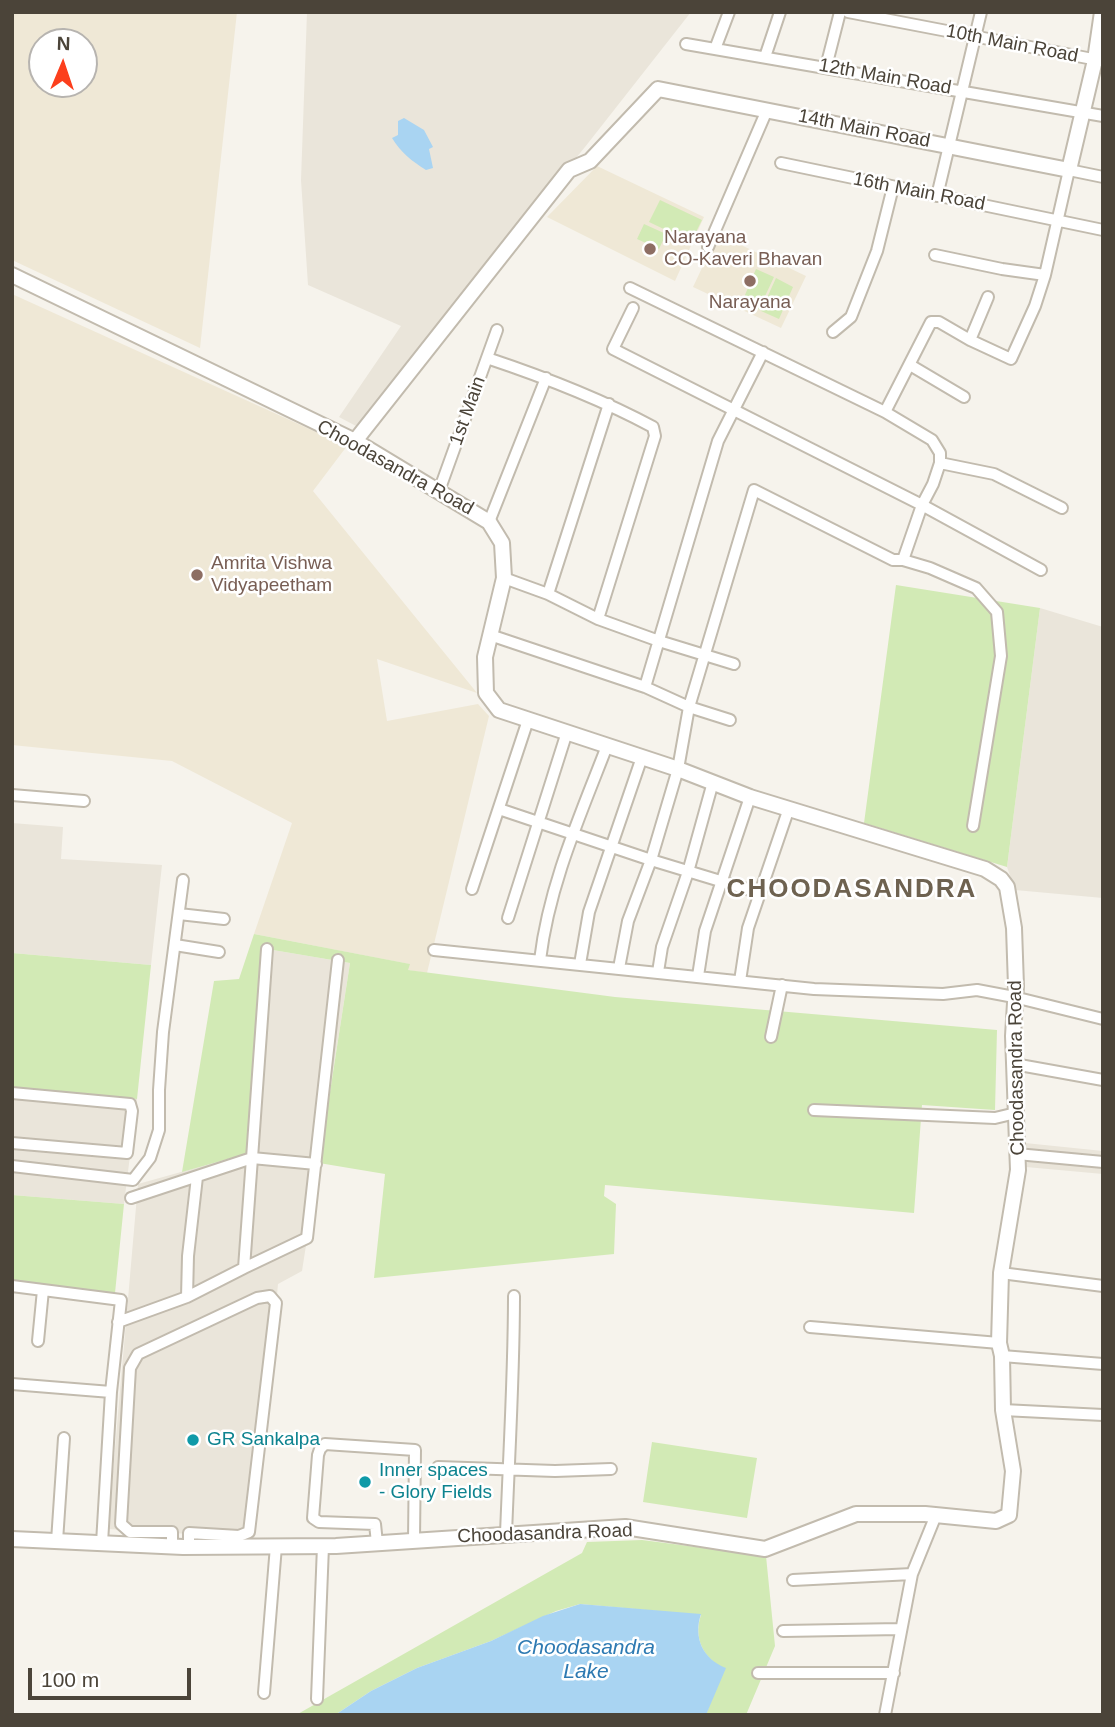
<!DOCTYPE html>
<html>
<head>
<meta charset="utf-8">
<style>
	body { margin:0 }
	#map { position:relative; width:1115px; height:1727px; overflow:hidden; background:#f6f3ec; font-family:Helvetica,sans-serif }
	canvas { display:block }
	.frame { position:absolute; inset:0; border:14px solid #4b4439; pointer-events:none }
	.north { position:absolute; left:28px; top:28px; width:70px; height:70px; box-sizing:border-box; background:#fff; border:2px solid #b7b4b0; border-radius:50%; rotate:2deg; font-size:19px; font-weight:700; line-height:28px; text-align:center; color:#4b4439 }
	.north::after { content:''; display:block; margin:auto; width:24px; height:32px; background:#fc3f1d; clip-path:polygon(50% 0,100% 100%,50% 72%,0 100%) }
	.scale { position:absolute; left:28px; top:1668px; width:163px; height:32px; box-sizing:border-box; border:4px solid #4b4439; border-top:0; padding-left:9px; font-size:21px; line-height:24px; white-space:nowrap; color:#4b4439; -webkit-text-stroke:5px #fff; paint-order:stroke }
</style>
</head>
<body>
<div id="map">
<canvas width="1115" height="1727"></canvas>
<div class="frame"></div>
<div class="north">N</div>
<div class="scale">100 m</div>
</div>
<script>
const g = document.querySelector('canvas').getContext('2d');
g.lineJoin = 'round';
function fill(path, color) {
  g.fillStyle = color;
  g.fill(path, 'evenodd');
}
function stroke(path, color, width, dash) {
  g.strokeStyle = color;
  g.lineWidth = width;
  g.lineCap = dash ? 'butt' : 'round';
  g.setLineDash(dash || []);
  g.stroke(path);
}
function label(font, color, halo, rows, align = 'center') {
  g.font = font + ' Helvetica,sans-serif';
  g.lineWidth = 5;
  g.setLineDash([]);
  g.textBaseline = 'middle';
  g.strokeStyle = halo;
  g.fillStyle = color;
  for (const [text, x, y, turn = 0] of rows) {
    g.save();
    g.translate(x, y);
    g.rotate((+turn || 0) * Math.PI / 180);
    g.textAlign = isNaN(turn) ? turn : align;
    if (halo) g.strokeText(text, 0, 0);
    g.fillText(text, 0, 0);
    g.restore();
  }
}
const residential = new Path2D(`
	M307,12h384l-106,135 -229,279 -17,-9 62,-91 -93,-41 -7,-105z
	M1040,608l63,19v271l-88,-8 -8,-23z
	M12,823l51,4 -2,32 101,6 -11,100 -139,-12z
	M267,949l83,14 -48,308 -24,13 -24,254 -146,-9 30,-345 111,-31z
	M12,1088l125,11 -13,105 -112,-9z
	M1025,1143l78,8v23l-77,-7z`);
const education = new Path2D(`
	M12,12h225l-37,336 -188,-88zM42,42h42v42h-42z
	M597,166l107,51 -29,64 -128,-64z
	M718,234l88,42 -25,52 -88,-41z
	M12,294l335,152 -34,45 164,202 -100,-34 10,62 91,-17 11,12 -62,257 -20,-3 2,-6 -155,-30 38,-111 -120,-62 -160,-16z`);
const green = new Path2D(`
	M660,200l42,20 -11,22 -42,-20z
	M644,224l22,10 -7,15 -22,-10z
	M756,269l18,8 -15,32 -17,-7z
	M776,278l17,9 -14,32 -18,-8z
	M896,585l144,23 -33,259 -143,-44z
	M254,934l156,30 -2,6 207,27 382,33 -2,80 -73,-5 -8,108 -309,-28 -1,11 12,8 -2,50 -240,24 11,-104 -66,-11 31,-200 -83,-14 -18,204 -67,19 32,-191 25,-2z
	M12,953l139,12 -14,134 -125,-11z
	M12,1195l112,9 -9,89 -103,-10z
	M652,1442l105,16 -10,60 -104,-16z
	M642,1540l124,16 9,90 -29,69h-40l7,-20 5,-30c-17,-11 -24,-30 -17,-50l-121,-11 -24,7 -65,30 -74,27 -46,23 -36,24h-39l286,-162 5,-11z`);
const water = new Path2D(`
	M404,118l20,12 9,17 -4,2 4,19 -7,2c-14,-9 -25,-17 -34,-32l6,-3v-14z
	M580,1604l121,10c-8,24 2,45 25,54l-20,47h-371l36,-24 46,-23 74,-27 52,-25z`);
const minor = new Path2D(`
	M848,12l255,49
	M686,44l417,72
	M715,49l14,-37
	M765,57l15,-45
	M826,67l14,-55
	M781,163l322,67
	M937,196l44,-184
	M708,247l59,-137
	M935,255l67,14 43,6
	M630,288l255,124 47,28 8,13v10l-7,21 -11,21 -19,55
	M633,308l-20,41 309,156 119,65
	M833,332l18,-15 26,-66 16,-64
	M970,340l18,-43
	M487,358c57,19 112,40 166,69l2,9 -57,183
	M910,365l54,32
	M885,412l46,-90h8l31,18 41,19 24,-53 10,-31 24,-105 34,7
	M940,463l54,11 68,34
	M439,491l58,-161
	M489,522l57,-144
	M504,578l44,16 50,25 61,22 75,23
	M548,594l61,-190
	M490,635l155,52 44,20 41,13
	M645,687l73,-246 45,-89
	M12,795l72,6
	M499,809l152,51 109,33
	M472,889l56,-169
	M179,914l45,5
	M508,918l59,-186
	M175,945l44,7
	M267,949l-15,209 64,6
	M434,950l380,39 129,5 34,-4 37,7 89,22
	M540,960c9,-75 40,-144 67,-214
	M580,964l9,-52 53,-155
	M619,968l9,-47 23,-61 27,-91 11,-62 65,-217 139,70h10l27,8 46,20 21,24 4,44 -28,170
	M658,972l4,-25 26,-75 25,-90
	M698,976l7,-45 45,-134
	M740,981l8,-53 41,-120
	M771,1037l11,-52
	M1014,1064l89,16
	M12,1093l118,11 2,7 -5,42 -115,-10
	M814,1110l181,8 21,-5
	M1017,1154l86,8
	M12,1166l121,14 17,-22 9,-28v-40l4,-58 20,-152
	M244,1268l63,-30 31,-278
	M1001,1273l102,13
	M12,1286l109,14 -10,92 -9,151
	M187,1297l1,-41 9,-79
	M118,1322l69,-25 57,-29 8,-110 -121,40
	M810,1327l189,16
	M38,1341l5,-51
	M1002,1356l101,8
	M12,1384l99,8
	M1003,1410l100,5
	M438,1467l117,4 56,-2
	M506,1534c3,-80 8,-159 8,-238
	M57,1541l7,-103
	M377,1543l-2,-19 -56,-2 -6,-4 5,-63 2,-6 5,-5 90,6 -1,90
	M172,1546v-14h-42l-9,-8 9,-156 8,-14 119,-56 13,-2 6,7 -27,229 -10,4 -50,-3v14
	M793,1580l119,-6
	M783,1631l117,-2
	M758,1673h136
	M264,1693l12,-147
	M317,1699l6,-153
	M885,1715l27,-141 24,-59`);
const tertiary = new Path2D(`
	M12,275l343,166 134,81 13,21 2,35 -19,79 1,36 13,17 179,59 72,28 235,72 16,10 6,8 7,41 2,58 -3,50 5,134 -17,103 -2,70 3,13 1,54 10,61 -4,44 -13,6 -71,-7h-69l-91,35 -140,-22 -289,19 -153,1 -171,-8
	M355,441l214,-271 21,-9 68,-72 411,81 26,-110 7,-48`);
const markers = [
	[650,249,7,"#8d6e63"],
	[750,281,7,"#8d6e63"],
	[197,575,7,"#8d6e63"],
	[193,1440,7,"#0f9aa8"],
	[365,1482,7,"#0f9aa8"]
];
const streetNames = [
	["10th Main Road",1012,44,11],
	["12th Main Road",885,77,10],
	["14th Main Road",864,129,11],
	["16th Main Road",919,192,11],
	["1st Main",468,411,-70],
	["Choodasandra Road",395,468,29],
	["Choodasandra Road",1017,1068,-91],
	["Choodasandra Road",545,1534,-2]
];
const educationNames = [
	["Narayana",664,238],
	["CO-Kaveri Bhavan",664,260],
	["Narayana",750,303,"center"],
	["Amrita Vishwa",211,564],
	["Vidyapeetham",211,586]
];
const cultureNames = [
	["GR Sankalpa",207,1440],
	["Inner spaces",379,1471],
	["- Glory Fields",379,1493]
];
const waterNames = [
	["Choodasandra",586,1648],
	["Lake",586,1672]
];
const districtNames = [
	["CHOODASANDRA",852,890]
];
fill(residential, '#eae5da');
fill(education, '#efe8d6');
fill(green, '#d2eab5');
fill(water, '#a9d4f2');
stroke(minor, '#c2bbae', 14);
stroke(tertiary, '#c2bbae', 18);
stroke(minor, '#fff', 10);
stroke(tertiary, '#fff', 14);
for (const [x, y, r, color] of markers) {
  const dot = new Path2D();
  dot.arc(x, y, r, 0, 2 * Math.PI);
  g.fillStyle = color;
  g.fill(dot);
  stroke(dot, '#fff', 2.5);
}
label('19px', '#4b4439', '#fff', streetNames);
label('19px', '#785e54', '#fff', educationNames, 'left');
label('19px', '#0d838f', '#fff', cultureNames, 'left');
label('italic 21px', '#2e7ab2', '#fff', waterNames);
g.letterSpacing = '2px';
label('bold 26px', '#6e6250', '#fff', districtNames);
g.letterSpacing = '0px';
</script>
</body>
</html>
